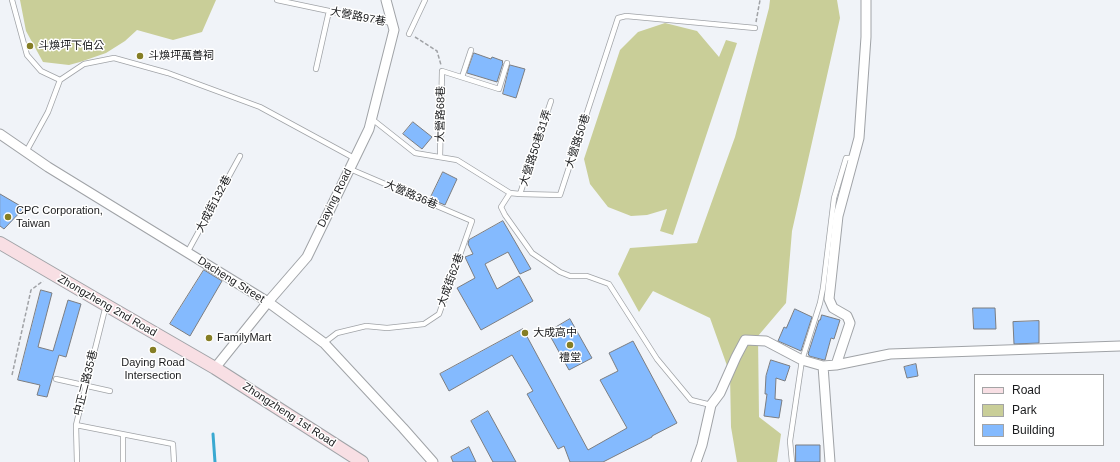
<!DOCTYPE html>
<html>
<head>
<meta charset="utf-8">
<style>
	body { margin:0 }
	#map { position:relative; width:1120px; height:462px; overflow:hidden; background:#f0f3f8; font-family:Arial,sans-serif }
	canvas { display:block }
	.legend { position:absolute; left:974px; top:374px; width:130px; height:72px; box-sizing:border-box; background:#fff; border:1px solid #a3a4a5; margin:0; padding:5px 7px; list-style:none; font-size:12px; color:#1a1b1d }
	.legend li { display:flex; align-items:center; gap:8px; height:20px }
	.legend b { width:20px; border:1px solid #a3a4a5 }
</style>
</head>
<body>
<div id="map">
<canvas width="1120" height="462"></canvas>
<ul class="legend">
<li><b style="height:5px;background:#f8dfe4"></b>Road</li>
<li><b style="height:11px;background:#c9ce98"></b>Park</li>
<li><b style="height:11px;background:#84bafe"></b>Building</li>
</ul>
</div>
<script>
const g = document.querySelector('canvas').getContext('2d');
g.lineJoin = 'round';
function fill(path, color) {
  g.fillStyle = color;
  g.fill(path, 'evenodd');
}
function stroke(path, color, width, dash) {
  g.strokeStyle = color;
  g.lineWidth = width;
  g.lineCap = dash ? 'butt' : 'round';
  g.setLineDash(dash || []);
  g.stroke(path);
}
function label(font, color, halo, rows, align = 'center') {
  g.font = font + ' Arial,"Noto Sans TC",sans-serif';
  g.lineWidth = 3;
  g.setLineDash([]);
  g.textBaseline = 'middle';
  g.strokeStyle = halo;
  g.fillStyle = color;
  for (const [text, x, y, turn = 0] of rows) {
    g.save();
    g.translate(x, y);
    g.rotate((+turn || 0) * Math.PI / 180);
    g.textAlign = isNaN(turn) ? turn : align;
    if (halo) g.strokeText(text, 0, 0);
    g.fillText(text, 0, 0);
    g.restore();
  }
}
const green = new Path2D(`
	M20,0h196l-14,32 -29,8 -36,-10 -12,11 -19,12 -26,9 -11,3 -26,-3 -17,-31z
	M770,0h67l3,18 -48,213 -6,72 -28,33 1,81 22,17 -4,28h-40l-6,-35 -1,-53 -20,-56 -57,-27 -14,21 -21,-38 12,-26 67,-5 38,-106 34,-129z
	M665,23l32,8 22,26 7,-17 11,3 -64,192 -13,-4 7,-22 -20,6 -16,1 -23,-9 -18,-23 -6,-25 36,-109 18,-18z`);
const stream = new Path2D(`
	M213,434l2,28`);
const building = new Path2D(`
	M474,53l17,6 1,-2 11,4 -1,1 1,1 -6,19 -30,-9z
	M510,65l15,4 -9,29 -13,-4z
	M413,122l19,15 -10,12 -19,-15z
	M443,172l14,7 -12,26 -15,-6z
	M0,194l24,14 -20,21 -4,-3z
	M503,221l28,48 -11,5 -12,-22 -23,12 12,25 22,-13 14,25 -52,29 -24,-42 18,-10 -10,-21 8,-3 -5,-10 1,-4z
	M204,270l18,11 -32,55 -20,-12z
	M41,290l11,3 -14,54 15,4 15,-51 13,4 -15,53 -7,-2 -12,42 -10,-2 3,-10 -22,-5z
	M973,308h22l1,21h-22z
	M795,309l17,8 -11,34 -23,-10 6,-14 2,1z
	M822,315l18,5 -6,19 -3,-1 -6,22h-1l-15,-4v-1l-1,-1 11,-34h1z
	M570,319l22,39 -23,12 -21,-38z
	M1039,321v22l-25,1 -1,-22z
	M523,329l65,121 39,-22 -27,-48 18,-9 -9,-18 24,-12 44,82 -25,13v1l-49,25h-33l-6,-16 -6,3 -31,-55 6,-3 -21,-36 -63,36 -9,-17z
	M771,360l19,6 -5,15 -9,-3 -1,21 7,1 -3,18 -15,-2 3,-22h-2l1,-18z
	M916,364l2,12 -11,2 -3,-11z
	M488,411l28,51h-23l-22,-41z
	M796,445h24v17h-24z
	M469,447l7,15h-23l-2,-5z`);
const path = new Path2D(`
	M756,22l4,-22
	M415,37l22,14 4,14
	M12,375l19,-85 12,-9`);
const lane = new Path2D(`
	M12,0l15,55 14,16 19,9
	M277,0l52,11 63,12
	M409,34l16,-34
	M316,69l13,-58
	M462,77l9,-27
	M372,119l43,34 42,7 53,33 10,1 40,1 58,-177 8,-2 129,12
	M26,152l22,-40 12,-32 24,-16 30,-6 54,15 92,34 94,51
	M440,157l2,-86 57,18 8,-26
	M510,193l-9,14 4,8 27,38 28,19 10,4h17l22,8 48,75 34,41 20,5
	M520,194l31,-93
	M187,253l53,-97
	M324,343l13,-10 29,-7 21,2 37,-4 15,-10 33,-93 -122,-52
	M56,379l54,12
	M76,425l97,19 1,18
	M123,435v27
	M77,462l-1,-37 30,-120
	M792,462l-2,-21 12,-81 18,-57 3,-15 11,-90 12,-40h8`);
const street = new Path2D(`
	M0,134l48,33 220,135 56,41 79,85 30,34
	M836,365l14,-42 -3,-7 -14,-8 -4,-9 9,-83 21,-78 7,-101v-37
	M823,366l7,96
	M215,368l53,-66 39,-45 62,-128 25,-99 -8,-30
	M696,462l6,-17 9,-40 9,-12 16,-36 9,-17 21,1 36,19 21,6 13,-1 54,-11 230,-8`);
const secondary = new Path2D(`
	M0,243l106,62 109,63 147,94`);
const markers = [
	[30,46,4,"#857e25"],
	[140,56,4,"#857e25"],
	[8,217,4,"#857e25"],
	[525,333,4,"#857e25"],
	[209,338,4,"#857e25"],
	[570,345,4,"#857e25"],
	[153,350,4,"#857e25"]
];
const streetNames = [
	["大營路97巷",358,17,11],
	["大營路68巷",441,114,-89],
	["大營路50巷",578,141,-72],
	["大營路50巷31弄",536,148,-72],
	["大營路36巷",411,195,23],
	["Daying Road",335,198,-64],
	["大成街132巷",214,204,-62],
	["Dacheng Street",231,280,32],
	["大成街62巷",451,280,-70],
	["Zhongzheng 2nd Road",107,306,30],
	["中正二路35巷",86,383,-76],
	["Zhongzheng 1st Road",289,415,33]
];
const poiNames = [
	["斗煥坪下伯公",38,46],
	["斗煥坪萬善祠",148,56],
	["CPC Corporation,",16,211],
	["Taiwan",16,224],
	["大成高中",533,333],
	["FamilyMart",217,338],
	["禮堂",570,358,"center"],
	["Daying Road",153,363,"center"],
	["Intersection",153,376,"center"]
];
fill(green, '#c9ce98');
stroke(stream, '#3aa9d1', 3);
fill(building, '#84bafe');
stroke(building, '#7b7d81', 1);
stroke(lane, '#a0a3a7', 6);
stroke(street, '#a0a3a7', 11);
stroke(secondary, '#a0a3a7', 14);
stroke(path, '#a0a2a6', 1.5, [4, 2]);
stroke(lane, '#fff', 4.5);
stroke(street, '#fff', 9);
stroke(secondary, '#f8dfe4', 12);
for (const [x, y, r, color] of markers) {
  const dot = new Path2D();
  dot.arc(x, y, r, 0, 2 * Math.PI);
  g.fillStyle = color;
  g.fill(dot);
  stroke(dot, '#fff', 1.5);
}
label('11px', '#1a1b1d', '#fff', streetNames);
label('11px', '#1a1b1d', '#fff', poiNames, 'left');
</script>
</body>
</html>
